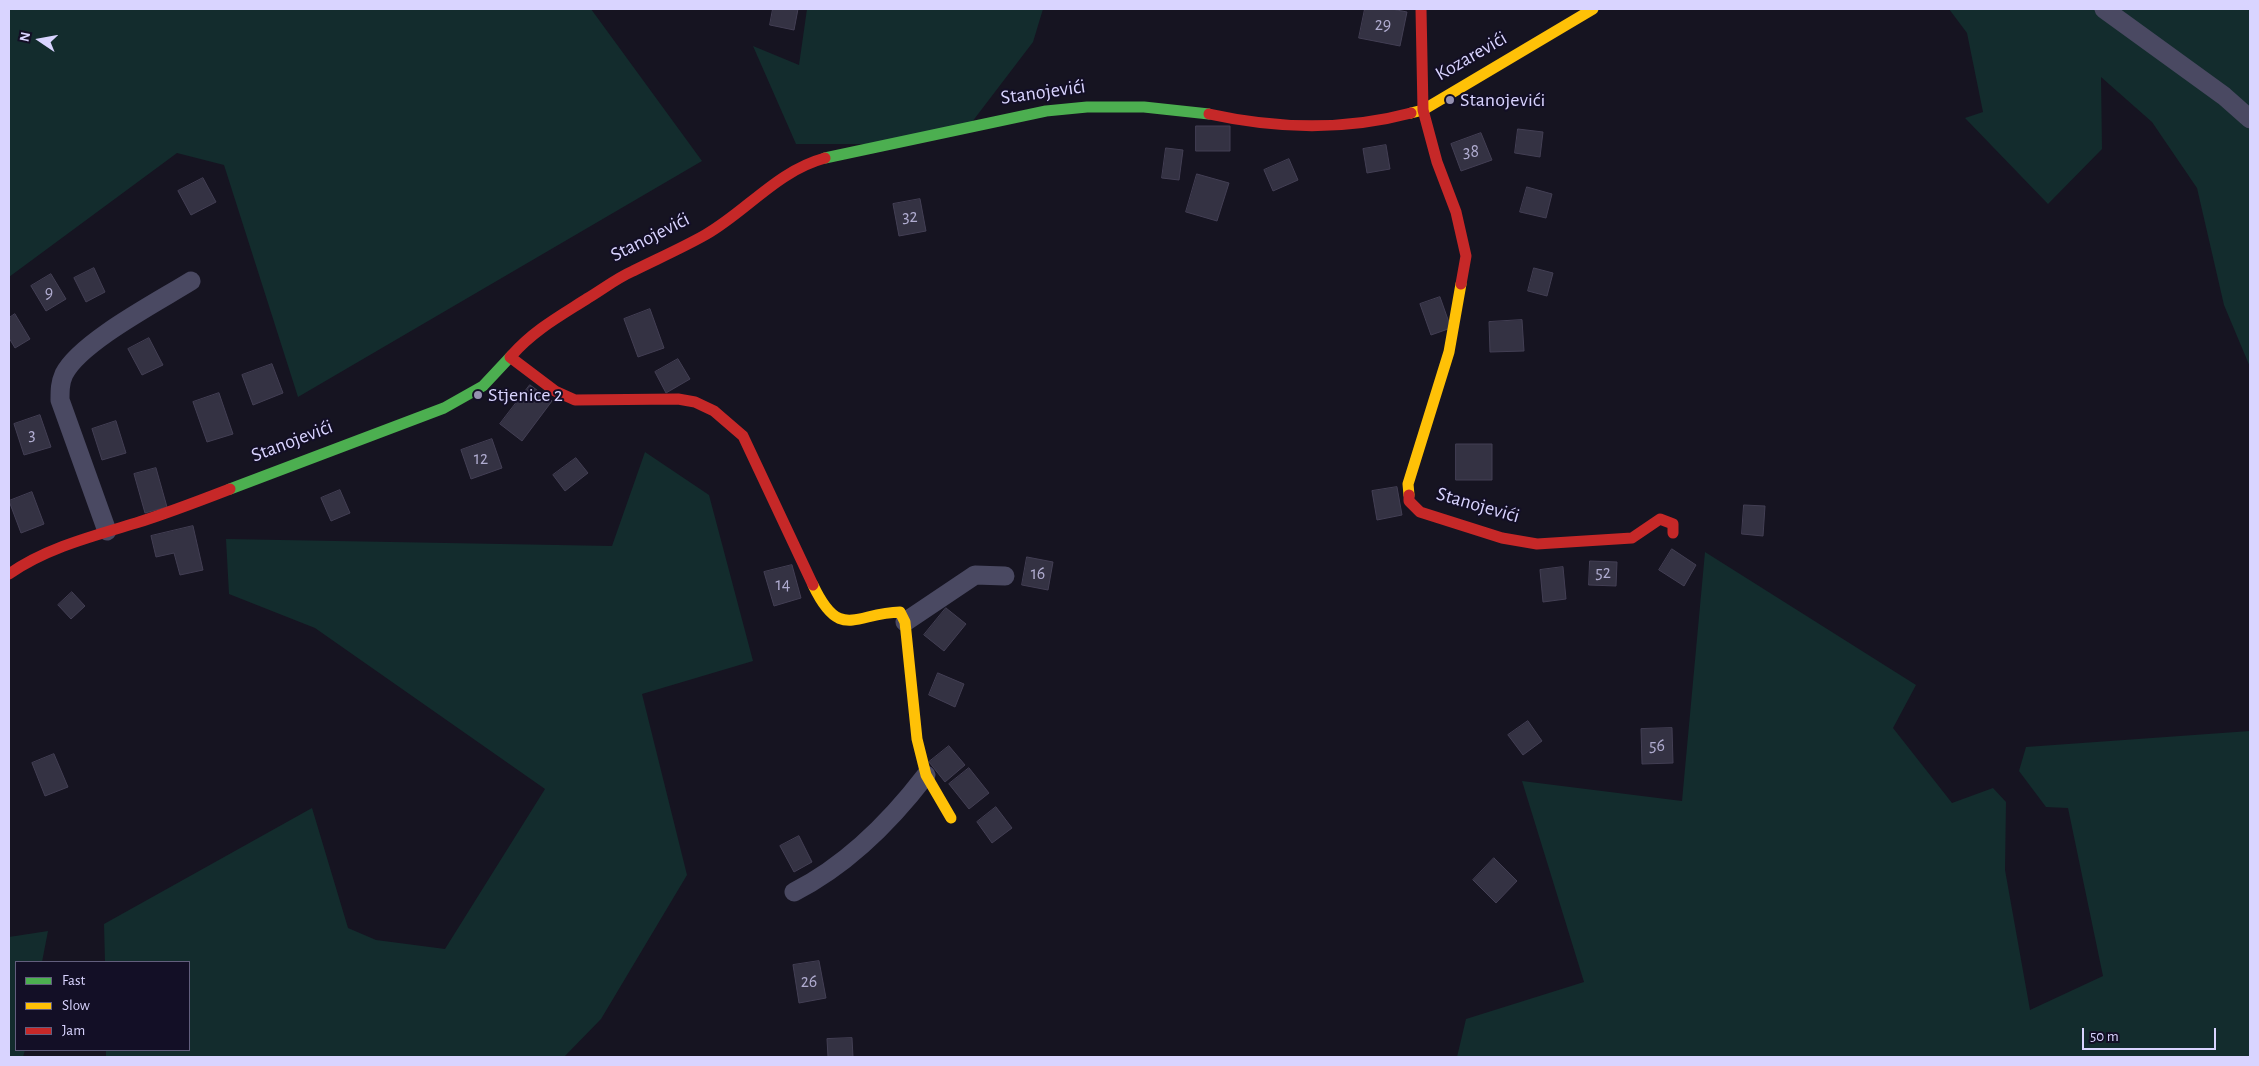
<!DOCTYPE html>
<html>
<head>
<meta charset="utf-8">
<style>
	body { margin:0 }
	#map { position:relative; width:2259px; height:1066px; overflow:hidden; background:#161421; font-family:"Alegreya Sans",sans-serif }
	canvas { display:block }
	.frame { position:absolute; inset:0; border:10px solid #d9d4ff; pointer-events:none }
	.legend { position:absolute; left:15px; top:961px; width:175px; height:90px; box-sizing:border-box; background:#130f26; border:1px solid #625e7d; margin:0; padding:6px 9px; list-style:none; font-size:15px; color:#d9d4ff }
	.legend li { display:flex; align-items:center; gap:10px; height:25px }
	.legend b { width:25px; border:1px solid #625e7d }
	.north { position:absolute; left:15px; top:15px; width:50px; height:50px; -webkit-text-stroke:4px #130f26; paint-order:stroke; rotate:282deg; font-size:14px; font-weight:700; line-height:20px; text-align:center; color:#d9d4ff }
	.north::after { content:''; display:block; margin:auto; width:18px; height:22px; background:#d9d4ff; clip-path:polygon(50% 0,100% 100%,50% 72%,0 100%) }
	.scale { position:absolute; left:2082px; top:1028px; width:134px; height:22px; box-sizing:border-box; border:2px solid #d9d4ff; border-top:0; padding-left:6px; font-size:15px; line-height:18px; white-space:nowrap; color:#d9d4ff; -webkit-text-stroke:4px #130f26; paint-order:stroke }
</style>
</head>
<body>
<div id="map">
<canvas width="2259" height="1066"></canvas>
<div class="frame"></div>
<ul class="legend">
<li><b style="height:6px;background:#4caf50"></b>Fast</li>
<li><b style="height:6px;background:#ffc107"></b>Slow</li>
<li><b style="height:6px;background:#c62828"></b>Jam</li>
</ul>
<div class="north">N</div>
<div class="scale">50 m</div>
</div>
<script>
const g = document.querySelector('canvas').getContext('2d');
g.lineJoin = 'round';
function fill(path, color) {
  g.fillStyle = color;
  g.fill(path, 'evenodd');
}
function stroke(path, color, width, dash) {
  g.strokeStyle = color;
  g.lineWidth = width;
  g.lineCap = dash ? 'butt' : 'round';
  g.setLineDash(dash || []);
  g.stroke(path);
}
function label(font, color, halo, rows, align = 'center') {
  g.font = font + ' "Alegreya Sans",sans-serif';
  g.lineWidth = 4;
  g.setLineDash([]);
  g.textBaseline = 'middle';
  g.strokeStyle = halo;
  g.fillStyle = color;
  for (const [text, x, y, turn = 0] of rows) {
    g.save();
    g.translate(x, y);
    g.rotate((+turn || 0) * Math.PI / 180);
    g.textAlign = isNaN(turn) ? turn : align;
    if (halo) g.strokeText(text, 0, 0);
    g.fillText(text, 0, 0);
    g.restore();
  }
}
const green = new Path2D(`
	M9,9h582l111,152 -404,236 -74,-232 -47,-12 -168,124z
	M807,9h236l-10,33 -61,80 -105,22h-71l-43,-98 46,19z
	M1949,9h301v358l-26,-62 -27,-117 -45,-66 -51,-45 1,72 -54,55 -83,-86 18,-6 -16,-79z
	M645,452l64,43 44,166 -111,33 45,181 -86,144 -37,38h-458v-7h83v-88h-84l-1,-38 208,-116 36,120 28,12 69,9 100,-160 -230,-161 -86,-34 -3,-55 386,7z
	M1705,552l211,133 -23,43 59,75 41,-15 13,14 -1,68 25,140 73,-34 -35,-168 -22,-1 -27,-36 7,-24 224,-16v326h-793l9,-38 118,-37 -62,-201 160,20z
	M48,931l-6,31h-26v88h9l-2,7h-14v-120z`);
const building = new Path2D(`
	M773,9h25l-4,21 -24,-5z
	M1365,9h27l15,3 -7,34 -41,-8z
	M1196,126h34v25h-34z
	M1518,129l25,3 -3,25 -25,-4z
	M1481,133l11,27 -31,11 -10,-27z
	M1386,145l4,24 -23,4 -4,-24z
	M1166,148l17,2 -4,30 -17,-2z
	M1289,159l9,21 -25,11 -9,-21z
	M1197,174l32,9 -12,38 -31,-9z
	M203,178l13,24 -25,13 -13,-24z
	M1527,187l25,7 -6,24 -26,-6z
	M920,199l6,32 -27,5 -6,-32z
	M94,268l11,24 -19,10 -12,-24z
	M1534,268l19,5 -6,23 -19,-5z
	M51,274l15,25 -20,12 -15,-25z
	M1440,297l11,31 -20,7 -11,-31z
	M650,309l14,39 -26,9 -14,-38z
	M15,314l15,25 -15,9 -6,-10v-20z
	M1522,320l2,31 -34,1 -1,-30z
	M149,338l14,27 -21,10 -14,-26z
	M678,359l12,20 -24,14 -11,-21z
	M272,364l11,29 -30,12 -11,-30z
	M530,385l22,16 -30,40 -22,-17z
	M219,393l14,41 -26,8 -14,-40z
	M40,415l11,32 -27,8 -10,-31z
	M116,421l10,32 -24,7 -10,-31z
	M492,439l10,29 -31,11 -10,-29z
	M1456,444h36v36h-36z
	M576,458l12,15 -23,18 -12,-16z
	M156,468l11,39 -22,6 -11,-39z
	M1397,487l5,28 -25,5 -5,-29z
	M340,490l10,23 -19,8 -10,-23z
	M32,492l12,32 -23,9 -12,-32z
	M1744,505l21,1 -2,30 -21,-2z
	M193,526l10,44 -23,5 -6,-22 -18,4 -5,-21z
	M1672,549l24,16 -12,21 -25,-16z
	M1027,557l26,5 -5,28 -26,-5z
	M1590,561l27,1 -1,24 -27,-1z
	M792,565l9,33 -27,8 -10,-34z
	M1563,567l3,32 -23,3 -3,-32z
	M72,592l13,14 -14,13 -13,-14z
	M946,608l20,16 -22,27 -20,-16z
	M938,673l26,11 -9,23 -26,-12z
	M1528,721l14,20 -19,14 -15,-20z
	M1672,728l1,35 -31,1 -1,-35z
	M949,746l16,19 -20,17 -16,-20z
	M54,754l14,33 -23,9 -13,-33z
	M969,768l20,25 -20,16 -20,-25z
	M996,807l16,21 -20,15 -15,-21z
	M799,836l13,26 -18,10 -14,-26z
	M1494,858l23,23 -21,22 -23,-23z
	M819,961l7,37 -27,5 -6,-38z
	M852,1038l1,19h-25l-1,-18z`);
const street = new Path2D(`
	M2104,9l120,87 26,23
	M107,531l-47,-131c0,-10 0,-17 4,-26 16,-32 95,-73 127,-93
	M905,622l70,-47 30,1
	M794,892c53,-27 96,-70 132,-117`);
const fast = new Path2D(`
	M825,158l221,-47 41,-4h57l65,7
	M230,489l214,-81 39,-22 29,-31`);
const slow = new Path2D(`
	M1411,113l12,-3 170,-101
	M1409,495l-1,-11 41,-132 12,-68
	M813,585c27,57 42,28 87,27l5,10 12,117 9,36 25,43`);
const jam = new Path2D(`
	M1421,9l2,101 14,52 19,50 10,44 -5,28
	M1209,114c68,15 135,17 202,-1
	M512,355c22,-25 48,-39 76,-57 15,-9 29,-20 45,-27 24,-12 49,-23 72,-36 42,-24 72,-64 120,-77
	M510,357l45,34 20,9 103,-1 17,3 19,9 29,25 70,149
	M1409,495v6l11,11 82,26 35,6 95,-6 28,-19 13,5v9
	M9,574c37,-26 84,-38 127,-51 32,-10 63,-22 94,-34`);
const markers = [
	[1450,100,5,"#9591b1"],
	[478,395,5,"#9591b1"]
];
const numberNames = [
	["29",1383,25],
	["38",1471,152],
	["32",910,217],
	["9",49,293],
	["3",32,435],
	["12",481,459],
	["52",1603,573],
	["16",1038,574],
	["14",783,585],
	["56",1657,746],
	["26",809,982]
];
const streetNames = [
	["Kozarevići",1471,56,-30],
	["Stanojevići",1043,92,-8],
	["Stanojevići",650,237,-27],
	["Stanojevići",292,441,-21],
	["Stanojevići",1478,505,16]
];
const poiNames = [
	["Stanojevići",1460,100],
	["Stjenice 2",488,395]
];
fill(green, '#132c2d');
fill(building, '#343243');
stroke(building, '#433f54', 1);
stroke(street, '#4a4962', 19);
stroke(fast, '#4caf50', 11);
stroke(slow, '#ffc107', 11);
stroke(jam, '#c62828', 11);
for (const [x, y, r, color] of markers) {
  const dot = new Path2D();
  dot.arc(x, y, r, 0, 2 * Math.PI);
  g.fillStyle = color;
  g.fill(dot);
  stroke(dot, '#130f26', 2);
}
label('18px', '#b0acd0', null, numberNames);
label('20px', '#d9d4ff', '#130f26', streetNames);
label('20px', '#d9d4ff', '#130f26', poiNames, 'left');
</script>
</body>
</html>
